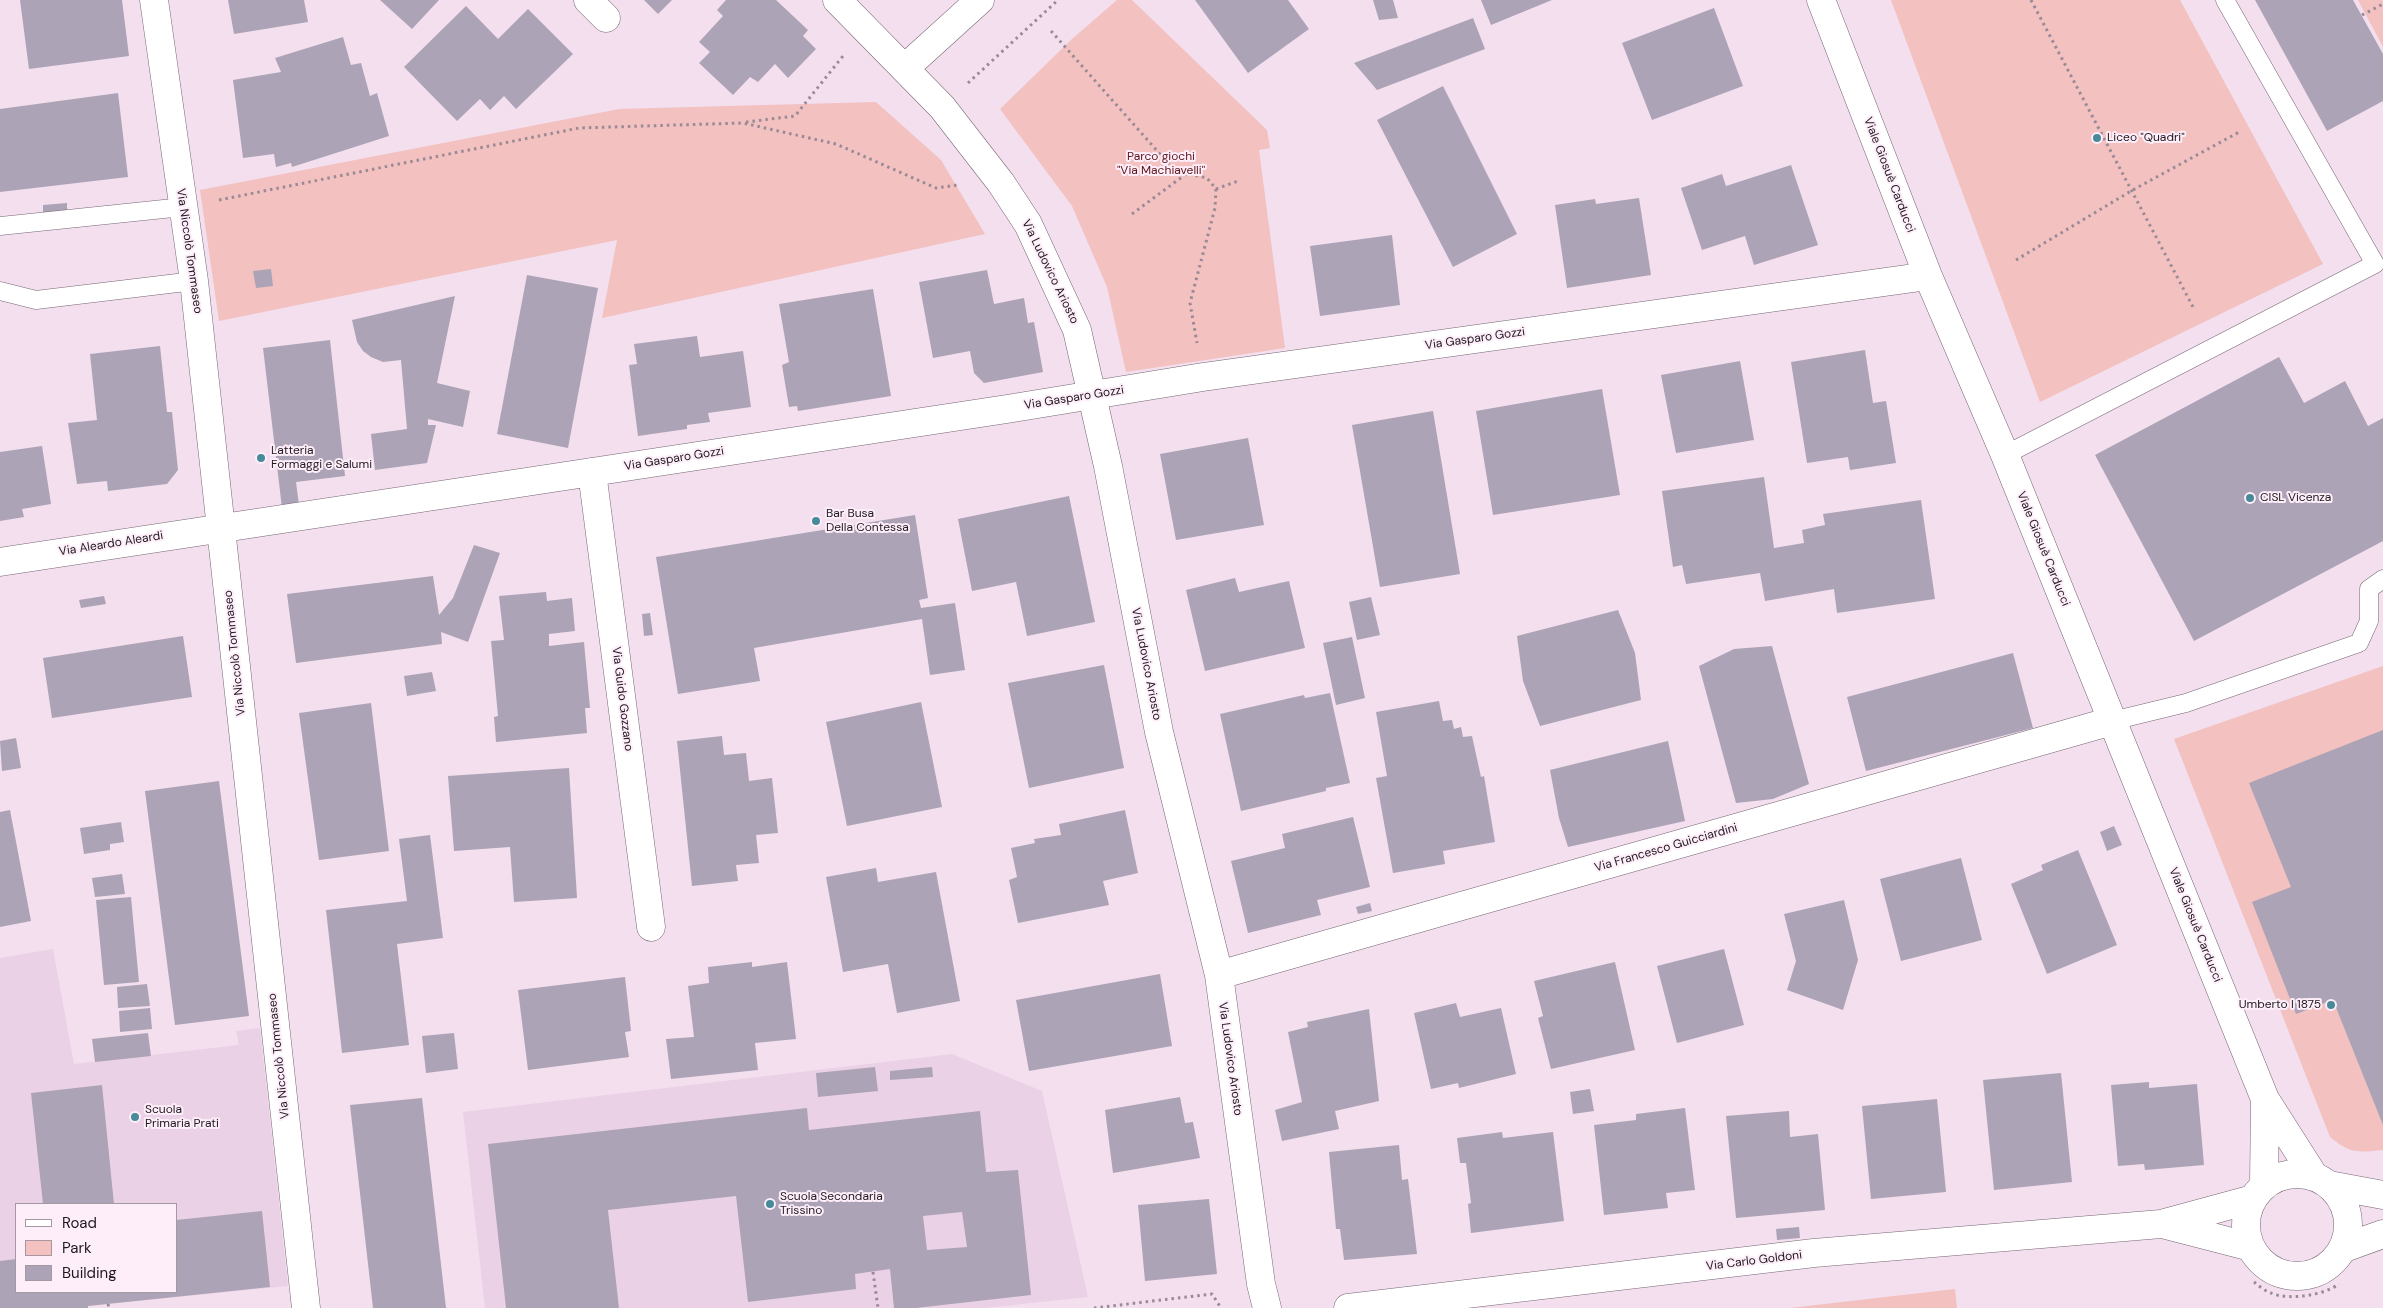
<!DOCTYPE html>
<html>
<head>
<meta charset="utf-8">
<style>
	body { margin:0 }
	#map { position:relative; width:2383px; height:1308px; overflow:hidden; background:#f3dfee; font-family:"DM Sans",sans-serif }
	canvas { display:block }
	.legend { position:absolute; left:15px; top:1203px; width:162px; height:90px; box-sizing:border-box; background:#feeefa; border:1px solid #a598a2; margin:0; padding:6px 9px; list-style:none; font-size:15px; color:#1f181e }
	.legend li { display:flex; align-items:center; gap:10px; height:25px }
	.legend b { width:25px; border:1px solid #a598a2 }
</style>
</head>
<body>
<div id="map">
<canvas width="2383" height="1308"></canvas>
<ul class="legend">
<li><b style="height:6px;background:#fff"></b>Road</li>
<li><b style="height:14px;background:#f2c1c0"></b>Park</li>
<li><b style="height:14px;background:#ada3b6"></b>Building</li>
</ul>
</div>
<script>
const g = document.querySelector('canvas').getContext('2d');
g.lineJoin = 'round';
function fill(path, color) {
  g.fillStyle = color;
  g.fill(path, 'evenodd');
}
function stroke(path, color, width, dash) {
  g.strokeStyle = color;
  g.lineWidth = width;
  g.lineCap = dash ? 'butt' : 'round';
  g.setLineDash(dash || []);
  g.stroke(path);
}
function label(font, color, halo, rows, align = 'center') {
  g.font = font + ' "DM Sans",sans-serif';
  g.lineWidth = 4;
  g.setLineDash([]);
  g.textBaseline = 'middle';
  g.strokeStyle = halo;
  g.fillStyle = color;
  for (const [text, x, y, turn = 0] of rows) {
    g.save();
    g.translate(x, y);
    g.rotate((+turn || 0) * Math.PI / 180);
    g.textAlign = isNaN(turn) ? turn : align;
    if (halo) g.strokeText(text, 0, 0);
    g.fillText(text, 0, 0);
    g.restore();
  }
}
const built = new Path2D(`
	M53,949l21,115 165,-19 -3,-14 24,-3 28,258 -200,20v2h-88v-350zM16,1204h160v88h-160z
	M952,1054l90,37 46,206 -103,11h-500l-22,-196z`);
const green = new Path2D(`
	M1117,0h15l135,130 3,18 -11,2 26,198 -159,24 -19,-85 -35,-81 -72,-97 72,-70z
	M1891,0h289l143,264 -283,138z
	M2358,0h25v47z
	M876,102l65,58 44,74 -383,84 15,-78 -398,81 -19,-131 419,-81z
	M2383,666v484c-25,3 -34,3 -53,-13l-156,-398z
	M1955,1289l2,19h-167z`);
const building = new Path2D(`
	M20,0h102l7,56 -100,13z
	M228,0h76l4,22 -74,12z
	M380,0h59l-27,29z
	M644,0h28l-14,14z
	M726,0h50l32,30 -5,6 13,13 -28,29 -13,-14 -17,18 -8,-5 -17,18 -34,-32 11,-11 -11,-10 24,-26 -6,-6z
	M1195,0h93l21,29 -61,44z
	M1373,0h20l5,18 -19,2z
	M1481,0h71l-61,25z
	M2255,0h98l30,54v47l-56,30z
	M466,6l32,33 30,-30 45,45 -57,55 -12,-13 -14,14 -10,-11 -23,22 -53,-54z
	M1714,8l29,78 -91,34 -30,-77z
	M1473,18l12,31 -108,41 -23,-27z
	M343,37l8,28 10,-2 9,33 7,-3 12,43 -97,31 -1,-4 -15,4 -2,-13 -31,4 -10,-78 48,-8 -6,-14z
	M1443,86l74,148 -64,33 -76,-147z
	M118,93l10,84 -128,15v-83z
	M1791,165l27,80 -64,20 -9,-29 -43,14 -21,-62 41,-14 4,12z
	M1639,198l12,77 -84,13 -12,-83 40,-6 1,5z
	M67,203v9l-24,2v-9z
	M1392,235l8,70 -80,11 -10,-70z
	M271,269l2,17 -17,2 -3,-17z
	M987,270l7,34 30,-6 4,25 6,-1 9,50 -59,11 -10,-10 -4,-22 -37,7 -14,-76z
	M527,275l71,13 -30,160 -71,-14z
	M873,289l18,107 -93,15 -1,-5 -8,1 -7,-42 7,-3 -10,-58z
	M455,296l-18,87 33,8 -7,36 -35,-8v6h8l-9,38 -52,7 -4,-36 36,-5 -6,-69 -18,2 -12,-5 -8,-6 -6,-9 -5,-22z
	M697,336l3,21 43,-6 8,56 -43,6 2,9 -23,3v4l-49,7 -9,-71 8,-1 -3,-20z
	M330,340l15,136 -49,6 3,23 -17,3 -19,-160z
	M160,346l7,66h5l6,58 -11,14 -59,7 -1,-10 -30,3 -9,-61 29,-3 -7,-66z
	M1865,350l8,53 13,-2 10,62 -46,7 -2,-13 -41,6 -16,-101z
	M2279,357l25,46 41,-22 23,45 15,-8v123l-189,100 -99,-186z
	M1740,361l14,79 -78,13 -15,-78z
	M1602,389l18,106 -127,20 -17,-104z
	M1433,411l27,163 -80,13 -28,-162z
	M1248,438l16,87 -88,15 -16,-86z
	M42,446l9,58 -29,5 2,8 -24,4v-69z
	M1764,477l10,71 30,-5 -2,-13 23,-5 -2,-11 98,-14 14,99 -98,14 -3,-24 -69,12 -5,-28 -74,11 -4,-19 -9,2 -11,-76z
	M1069,496l26,126 -68,14 -11,-54 -44,9 -14,-72z
	M915,515l13,83 -9,2 2,8 34,-5 10,67 -35,5 -8,-56 -168,29 6,33 -82,13 -22,-137z
	M474,545l26,8 -32,89 -27,-10 1,12 -146,19 -9,-69 146,-18 6,39 14,-17z
	M1235,578l4,14 50,-11 16,67 -100,23 -19,-81z
	M546,592l1,9 25,-3 3,33 -26,3v12l35,-4 6,66h-5l2,25 -91,9 -2,-25 4,-1 -7,-75 13,-1 -5,-44z
	M104,596l2,8 -25,4 -2,-8z
	M1371,597l9,38 -23,5 -8,-38z
	M1618,610l17,43 6,47 -101,26 -17,-45 -6,-45z
	M650,613l3,22 -9,1 -2,-22z
	M183,636l9,61 -140,21 -9,-60z
	M1352,637l13,61 -29,7 -13,-62z
	M1772,646l37,138 -36,15 -37,4 -37,-137 35,-17z
	M2013,653l20,75 -167,43 -19,-74z
	M1104,665l20,103 -95,20 -21,-105z
	M432,672l4,19 -29,5 -3,-20z
	M1330,693l20,90 -24,5v3l-85,20 -21,-97 84,-19 1,3z
	M1439,701l4,20 9,-1 2,9 7,-2 2,10 9,-1 9,41 3,-1 11,66 -52,9 2,13 -52,9 -17,-95 11,-2 -11,-64z
	M921,702l21,105 -95,19 -21,-104z
	M371,703l18,148 -70,9 -20,-147z
	M2383,730v395l-50,-125 -37,14 -44,-112 39,-15 -42,-104z
	M722,736l2,19 22,-2 3,28 23,-3 6,55 -22,2 3,28 -23,2 2,16 -46,5 -15,-145z
	M16,738l5,30 -19,3 -2,-30z
	M1668,741l17,80 -117,26 -9,-29 -9,-48z
	M569,768l8,130 -63,4 -4,-55 -56,4 -6,-75z
	M219,781l30,235 -74,9 -30,-234z
	M10,810l21,111 -31,6v-115z
	M1125,810l13,63 -35,8 6,24 -91,18 -9,-43 8,-3 -6,-29 24,-5 -1,-4 27,-4 -2,-11z
	M1353,817l17,70 -53,13 4,15 -73,18 -17,-72 54,-13 -3,-14z
	M121,822l3,20 -14,2v6l-26,4 -4,-26z
	M2114,826l8,19 -15,6 -7,-19z
	M430,835l13,103 -46,6 12,101 -67,8 -16,-143 81,-9 -8,-62z
	M2078,850l39,95 -70,29 -36,-90 32,-14 -2,-5z
	M1961,858l21,82 -81,21 -21,-82z
	M876,868l2,14 58,-10 24,129 -63,12 -9,-49 -45,8 -17,-95z
	M122,874l3,20 -30,3 -3,-19z
	M131,897l8,85 -35,3 -8,-85z
	M1844,900l14,60 -15,50 -56,-20 9,-29 -12,-47z
	M1370,903l2,8 -14,3 -2,-7z
	M1724,949l20,76 -67,18 -20,-77z
	M752,962v5l35,-5 9,77 -41,4 3,27 -87,9 -5,-40 28,-2 -6,-51 21,-3 -1,-16z
	M1615,962l20,88 -84,19 -13,-51 5,-2 -9,-35z
	M1160,974l12,72 -143,25 -13,-71z
	M625,977l6,54 -6,1 4,25 -101,13 -10,-80z
	M147,984l3,22 -32,2 -1,-21z
	M1456,1003l4,14 41,-9 15,66 -57,14 -1,-5 -27,6 -17,-76z
	M150,1008l2,21 -32,3 -1,-21z
	M1369,1009l10,92 -44,10 4,18 -57,12 -7,-31 27,-8 -14,-70 20,-5 -1,-5z
	M148,1033l3,23 -56,6 -3,-23z
	M454,1033l4,36 -32,4 -4,-37z
	M875,1067l3,24 -60,6 -2,-24z
	M932,1067l1,10 -43,3v-9z
	M2061,1073l11,109 -78,8 -11,-110z
	M2149,1082v6l48,-4 7,81 -59,5 -1,-6 -26,2 -7,-81z
	M102,1085l12,119h-71l-12,-111z
	M1590,1089l4,22 -21,3 -3,-22z
	M1180,1097l5,26 8,-1 7,36 -87,15 -8,-63z
	M422,1098l24,210h-73l-23,-203z
	M1937,1099l9,93 -75,7 -9,-93z
	M807,1108l2,22 171,-19 6,61 32,-2 13,125 -115,13h-22l-4,-39 -35,5 1,15 -108,13 -12,-106 -128,14 11,98h-113l-18,-164zM962,1212l5,35 -40,3 -4,-34z
	M1685,1108l10,82 -29,3 2,15 -64,7 -10,-90 42,-5v-6z
	M1789,1111l1,26 28,-3 7,76 -89,8 -10,-102z
	M1502,1132l1,6 50,-6 11,89 -93,12 -3,-29 3,-1 -5,-40h-6l-3,-25z
	M1399,1145l3,35 6,-1 9,75 -73,6 -4,-31h-4l-7,-77z
	M1209,1199l8,75 -72,7 -7,-76z
	M262,1211l8,76 -182,19v2h-88v-47l16,-2v33h160v-72z
	M1799,1227l1,11 -23,2 -1,-11z`);
const path = new Path2D(`
	M2031,0l162,307
	M2362,15l21,-11
	M1051,31l124,140 32,7 9,11 -1,19 -25,95 7,40
	M968,83l90,-83
	M746,122l49,-6 48,-60
	M1216,189l22,-8
	M219,200l360,-72 164,-5 93,21 100,44 22,-3
	M1132,214l54,-40
	M2016,260l115,-69 110,-60
	M873,1272l5,36
	M2254,1282c5,4 11,9 17,11 18,8 53,2 68,-9
	M108,1304l1,4
	M1094,1308l118,-14 9,14`);
const service = new Path2D(`
	M0,226l183,-19
	M0,291l36,9 158,-19
	M2005,455l370,-191 -150,-264
	M2112,721l74,-18 173,-60 10,-22v-32l14,-10`);
const minor = new Path2D(`
	M154,0l40,281 112,1027
	M588,0l18,18
	M837,0l105,107 59,76 27,41 49,106 31,136 51,266 60,243 42,309 6,24
	M1821,0l107,276 77,179 260,644 49,77
	M905,68l75,-68
	M592,472l59,455
	M0,562l1007,-153 196,-32 725,-101
	M1219,975l893,-254
	M2246 1225a51 51 0 1 1 102 0a51 51 0 1 1-102 0Z
	M2264,1185l1,-86
	M2329,1185l54,10
	M2162,1224l89,23
	M2344,1248l39,-14
	M1348,1308l466,-55 347,-29 92,-25`);
const markers = [
	[2097,138,5,"#478b9a"],
	[261,458,5,"#478b9a"],
	[2250,498,5,"#478b9a"],
	[816,521,5,"#478b9a"],
	[2331,1005,5,"#478b9a"],
	[135,1117,5,"#478b9a"],
	[770,1204,5,"#478b9a"]
];
const poiNames = [
	["Liceo \"Quadri\"",2107,138],
	["Latteria",271,451],
	["Formaggi e Salumi",271,465],
	["CISL Vicenza",2260,498],
	["Bar Busa",826,514],
	["Della Contessa",826,528],
	["Umberto I 1875",2321,1005,"right"],
	["Scuola",145,1110],
	["Primaria Prati",145,1124],
	["Scuola Secondaria",780,1197],
	["Trissino",780,1211]
];
const parkNames = [
	["Parco giochi",1161,157],
	["\"Via Machiavelli\"",1161,171]
];
const streetNames = [
	["Viale Giosuè Carducci",1889,175,69],
	["Via Niccolò Tommaseo",189,251,82],
	["Via Ludovico Ariosto",1050,272,64],
	["Via Gasparo Gozzi",1475,339,-8],
	["Via Gasparo Gozzi",1074,398,-9],
	["Via Gasparo Gozzi",674,459,-9],
	["Via Aleardo Aleardi",111,544,-9],
	["Viale Giosuè Carducci",2043,549,68],
	["Via Niccolò Tommaseo",235,653,-96],
	["Via Ludovico Ariosto",1146,664,79],
	["Via Guido Gozzano",622,699,83],
	["Via Francesco Guicciardini",1666,848,-16],
	["Viale Giosuè Carducci",2195,925,68],
	["Via Niccolò Tommaseo",279,1056,-96],
	["Via Ludovico Ariosto",1230,1059,82],
	["Via Carlo Goldoni",1754,1261,-7]
];
fill(built, '#ebd1e6');
fill(green, '#f2c1c0');
fill(building, '#ada3b6');
stroke(service, '#776674', 19);
stroke(minor, '#776674', 29);
stroke(path, '#998a95', 3, [2.5, 4]);
stroke(service, '#fff', 18);
stroke(minor, '#fff', 28);
for (const [x, y, r, color] of markers) {
  const dot = new Path2D();
  dot.arc(x, y, r, 0, 2 * Math.PI);
  g.fillStyle = color;
  g.fill(dot);
  stroke(dot, '#feeefa', 2);
}
label('12px', '#1f181e', '#feeefa', poiNames, 'left');
label('12px', '#5d141a', '#feeefa', parkNames);
label('12px', '#1f181e', '#feeefa', streetNames);
</script>
</body>
</html>
